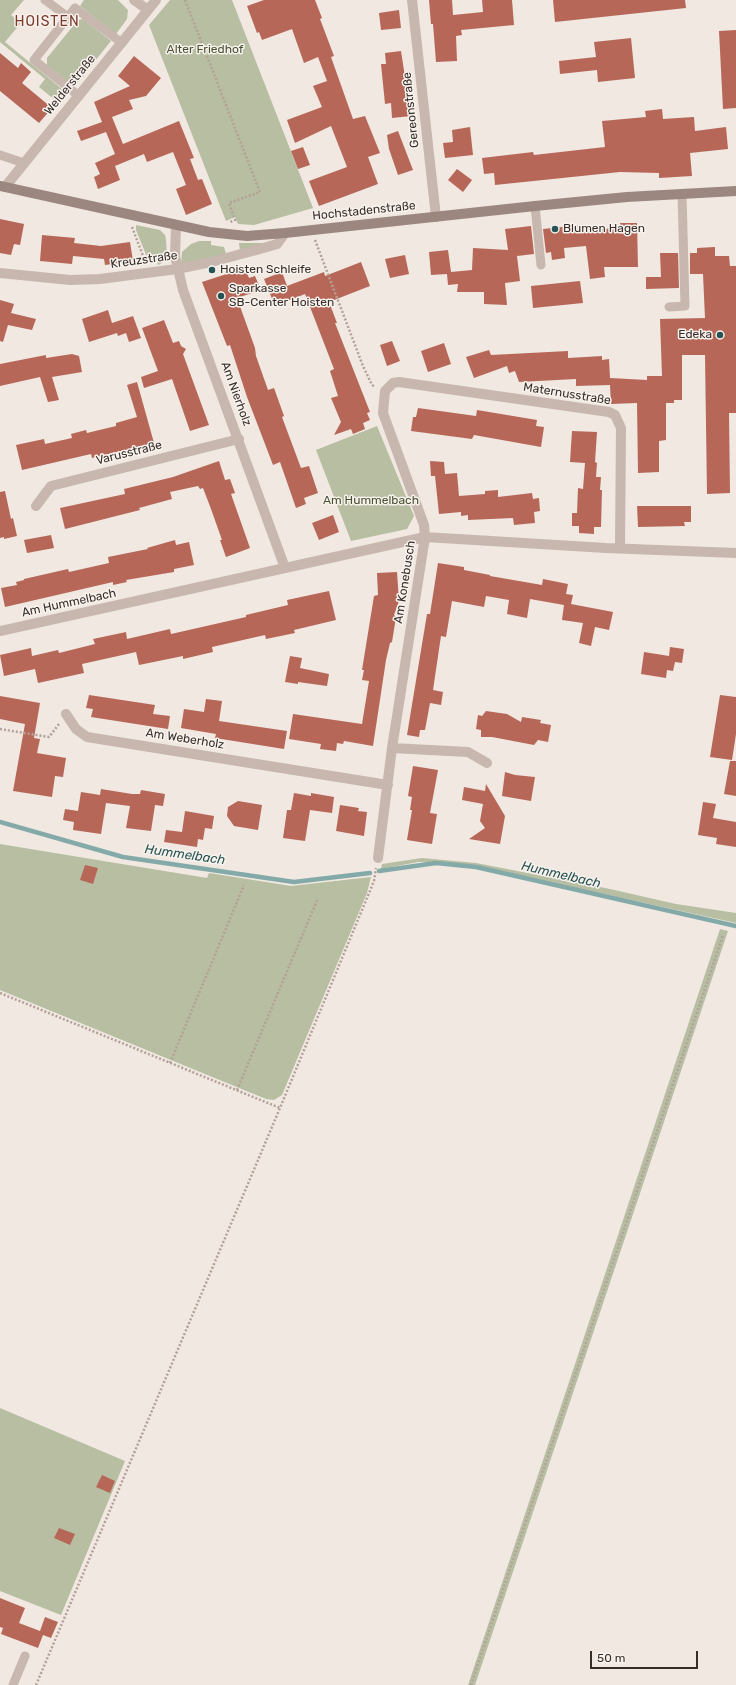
<!DOCTYPE html>
<html>
<head>
<meta charset="utf-8">
<style>
	body { margin:0 }
	#map { position:relative; width:736px; height:1685px; overflow:hidden; background:#f0e8e1; font-family:Rubik,sans-serif }
	canvas { display:block }
	.scale { position:absolute; left:590px; top:1651px; width:108px; height:18px; box-sizing:border-box; border:2px solid #372e2b; border-top:0; padding-left:5px; font-size:12px; line-height:14px; white-space:nowrap; color:#372e2b; -webkit-text-stroke:3px #f8f2ed; paint-order:stroke }
</style>
</head>
<body>
<div id="map">
<canvas width="736" height="1685"></canvas>
<div class="scale">50 m</div>
</div>
<script>
const g = document.querySelector('canvas').getContext('2d');
g.lineJoin = 'round';
function fill(path, color) {
  g.fillStyle = color;
  g.fill(path, 'evenodd');
}
function stroke(path, color, width, dash) {
  g.strokeStyle = color;
  g.lineWidth = width;
  g.lineCap = dash ? 'butt' : 'round';
  g.setLineDash(dash || []);
  g.stroke(path);
}
function label(font, color, halo, rows, align = 'center') {
  g.font = font + ' Rubik,sans-serif';
  g.lineWidth = 3;
  g.setLineDash([]);
  g.textBaseline = 'middle';
  g.strokeStyle = halo;
  g.fillStyle = color;
  for (const [text, x, y, turn = 0] of rows) {
    g.save();
    g.translate(x, y);
    g.rotate((+turn || 0) * Math.PI / 180);
    g.textAlign = isNaN(turn) ? turn : align;
    if (halo) g.strokeText(text, 0, 0);
    g.fillText(text, 0, 0);
    g.restore();
  }
}
const green = new Path2D(`
	M0,0h24l-13,15 10,8 -16,19 63,52 -8,10 -21,-17 6,-8 -45,-37z
	M84,0h34l10,10 -1,9 -11,15 -36,-28z
	M170,0h62l81,208 -59,17 -16,-1 -3,-7 -9,4 -77,-196z
	M83,19l28,22 -37,46 -27,-22v-7l31,-38z
	M136,225l24,5 5,5c2,9 4,27 -7,30l-1,-4 -8,1 -13,-32z
	M199,241h12v4l13,2 2,7 -45,11 1,-13 9,-8z
	M239,243h22l1,1 -22,7z
	M377,426l37,90 -7,13 -56,12 -35,-91z
	M0,844l207,34 2,-5 82,13 80,-9 -4,16 -85,202 -8,5 -8,-1 -266,-109z
	M422,858l54,5 134,26 66,15 60,9v10l-260,-57 -40,-4h-18l-37,7 1,-5z
	M720,929l8,2 -253,754h-7z
	M0,1408l125,53 -64,154 -61,-24z`);
const stream = new Path2D(`
	M0,822l123,35 171,25 76,-9
	M379,871l57,-8 40,4 260,59`);
const building = new Path2D(`
	M264,0h51l7,18 -2,1 14,37 -3,1 22,62 12,-3 15,37 -12,4 10,27 -59,22 -10,-25 38,-14 -16,-41 -36,17 -8,-23 35,-13 -9,-21 14,-5 -9,-24 -14,6 -12,-34 -30,11 -3,-8 -2,1 -10,-27z
	M429,0h23l1,15 30,-3 -1,-12h30l2,25 -53,5 1,5 -6,1 1,25 -21,1 -3,-38h-2z
	M553,0h132l1,8 -131,14z
	M399,10l2,18 -20,2 -2,-17z
	M736,30v78l-13,1 -4,-78z
	M631,38l4,40 -37,4 -1,-12 -37,4 -1,-13 37,-4 -2,-15z
	M401,51l10,65 -19,2 -1,-15 -6,1 -4,-40h5l-1,-11z
	M0,53l18,15 3,-5 10,9 -9,11 30,25 -13,15 -39,-32z
	M134,56l27,22 -15,18 -17,4 4,9 -21,8 11,27 56,-23 15,37 -4,1 8,21 4,-1 10,25 -26,11 -10,-26 10,-4 -13,-33 -26,10 -3,-8 -29,12 5,14 -22,9 -4,-12 6,-3 -5,-11 20,-9 -9,-22 -25,9 -4,-10 25,-9 -8,-20 36,-16 -12,-10z
	M662,109l1,10 31,-2 1,14 31,-4 2,22 -38,4 2,23 -33,2v-5l-39,-1 -125,13 -1,-12 -10,1 -2,-16 51,-6 1,3 71,-8 -3,-26 44,-4 -1,-6z
	M470,127l3,28 -28,3 -2,-15 10,-1 -1,-12z
	M398,131l15,39 -15,5 -9,-26 -2,-14z
	M303,147l7,18 -12,4 -7,-18z
	M457,169l15,11 -9,12 -15,-12z
	M0,219l24,5 -4,21 -6,-1 -3,11 -11,-2z
	M620,223h17l1,44h-34l1,10 -15,2 -4,-33 -22,2 1,10 -13,2 -1,-8 -5,1 -3,-24 38,-4 1,5 38,-2z
	M531,226l3,28 -17,2 3,25 -15,2 2,22 -23,-1v-12h-27l1,-8 -10,1 -1,-11 -16,1 -2,-23 19,-2 3,22 21,-2 1,-22 35,2 -3,-21z
	M42,235l33,3 -1,5 27,3 29,-4 3,19 -28,4 -1,-6 -31,-3 -1,8 -32,-3z
	M715,247v9h14l1,10h6v147h-7l1,80 -23,1 -2,-139h-23v45h-8v3h-8v37l-7,1v31l-21,1 -1,-70 -26,1 -1,-19 -34,1v-7l-57,3 -4,-11 -6,2 -2,-7 -33,12 -8,-21 23,-7 2,5 77,-4v7l34,-2v4l7,-1 1,19 37,2v-4h15l-2,-57 45,-1 -2,-44h-13v-21h7v-5z
	M660,253h18l1,35 -33,1v-12h15z
	M405,255l4,19 -19,4 -5,-19z
	M361,262l9,24 -41,16 8,21h-2l35,89 -3,1 3,7 -7,3 2,6 -12,5 -2,-5 -17,6 7,-13 -10,-24 7,-2 -8,-25 4,-2 -29,-75 -30,12 -11,-27 18,-7 5,14 37,-14 1,4z
	M245,268l4,10 6,-2 6,14 -24,8 18,50 1,8 12,34 6,-2 10,28 -2,1 19,51 8,-2 9,27 -14,5 2,6 -10,4 -16,-46 -7,3 -26,-68 -17,-52 -3,1 -25,-64z
	M580,281l3,22 -50,5 -2,-22z
	M0,300l14,4 -3,9 25,6 -4,11 -24,-5 -5,17 -3,-1z
	M108,310l4,13 21,-7 8,22 -12,4 -3,-9 -8,3 -1,-3 -28,9 -7,-23z
	M164,320l9,23 6,-2 2,5 5,3 -3,5 26,71 -19,6 -18,-52 -28,9 -3,-11 17,-6 -16,-43z
	M392,341l8,20 -13,5 -7,-21z
	M444,343l7,21 -23,8 -7,-21z
	M72,354l7,2 3,16 -30,5 7,23 -11,2 -8,-25 -40,9v-22l46,-9v3z
	M137,382l17,61 -62,15 -1,-4 -69,16 -6,-25 28,-6 1,5 27,-6 -1,-4 15,-4 1,3 29,-7v-3l21,-6 -10,-32z
	M418,408l58,8 1,-6 60,10 -1,6 8,1 -3,20 -67,-12 -2,4 -61,-8 2,-14h3z
	M572,431l25,1 -2,30 2,1 -1,14h5l-1,13h2l-1,37h-7v7l-15,-1v-7h-7v-13h5l1,-25 5,1 2,-26 -15,-1z
	M219,461l6,19 5,-1 5,14 -4,1 19,54 -24,9 -6,-17h2l-11,-31 -8,-21 -3,1 -2,-3 -28,6 2,7 -33,9 1,2 -75,19 -5,-21 65,-14 -1,-5 49,-12z
	M430,461l14,1 1,12 12,-1 2,23 26,-2v-3l13,-1v7l34,-4 1,6 6,-1 1,13 -6,1 1,11 -21,2 -1,-7 -45,2v-5l-7,1v-4l-22,2 -4,-38h-4z
	M5,491l6,28 2,-1 4,18 -13,3v-2l-4,1v-46z
	M637,506h54v16h-7l1,4 -47,1z
	M333,515l6,17 -20,8 -7,-17z
	M51,535l3,13 -27,5 -3,-13z
	M175,540l1,5 13,-3 5,23 -20,4v3l-48,8 1,2 -14,3v-3l-108,25 -4,-19 16,-3 -1,-3 8,-2v-1l44,-10 1,3 40,-9 -1,-6 40,-8 -1,-1z
	M438,563l26,4v3l26,5v1l52,9 1,-6 25,5 -2,10 7,1 -2,9 42,8 -4,18 -14,-3 -4,19 -12,-3 4,-20 -21,-3 2,-15 -34,-6 -3,19 -20,-4 2,-14 -23,-4 -2,11 -32,-6 -6,36 -5,-1 -8,54 10,2 -2,13 -11,-2 -5,27h-5l-1,7 -12,-2 20,-121h3z
	M397,572l2,29 -5,14 2,2 -4,25 -2,1 -4,17 -13,86 -29,-5 -1,3 -6,-1 -1,8 -16,-2 1,-5 -32,-5 4,-25 69,10 7,-43 -7,-1 2,-10h-2l12,-74 4,-1 -1,-22z
	M329,591l7,29 -42,10 1,3 -29,6 -1,-4 -53,12 1,5 -30,7v-3l-44,9 -3,-13 -54,12 2,9 -46,10 -3,-14 -31,7 -4,-21 31,-7 1,8 26,-6 1,3 36,-9 -2,-5 33,-7 1,7 43,-10 1,5 75,-17v-2l42,-10 -1,-5z
	M670,647l14,2 -2,14 -7,-1 -2,9 -6,-1 -1,8 -25,-4 3,-22 25,4z
	M290,656l12,2 -2,10 29,6 -2,12 -29,-4v2l-13,-2z
	M89,695l66,10 -2,9 17,2 -2,13 -77,-12 2,-8 -7,-1z
	M720,695l16,2v37l-4,26 -22,-3z
	M0,696l40,7 -6,35 6,1 -3,14 29,5 -3,19 -8,-1 -3,21 -39,-6 12,-67 -25,-5z
	M206,699l16,2 -3,20 68,10 -3,18 -69,-11 1,-4 -35,-6 3,-19 20,3z
	M486,711l21,3 14,8 1,-5 19,3 -1,3 11,2 -3,17 -10,-2 -4,5 -42,-8h-11v-7l-5,-1 2,-14 4,1z
	M730,761h6v35l-12,-2z
	M413,766l25,4 -8,43 7,1 -5,30 -25,-4 5,-30h-2l2,-13 -4,-1z
	M505,772l10,3 20,2 -4,24 -29,-5z
	M486,784l19,32 -5,28 -31,-5 16,-11 -5,-7 3,-17 -21,-4 2,-13 21,4z
	M101,789l31,5h8l1,-4 24,4 -2,12 -8,-1 -4,26 -25,-3 4,-22 -24,-3 -5,31 -28,-4 1,-8 -11,-2 2,-11 13,2 3,-19 19,3z
	M294,793l17,3v-3l23,4 -2,16 -22,-3 -5,31 -22,-3 4,-28h4z
	M238,801l24,4 -4,25 -24,-4 -7,-10 1,-9z
	M703,802l13,2 -3,14 23,4v25l-20,-3 1,-6 -19,-3z
	M340,805l19,3 -1,3 9,1 -3,24 -28,-5z
	M185,811l29,5 -2,13 -7,-1 -2,12 -5,-1 -1,8 -33,-5 2,-12 16,2z
	M85,865l13,3 -5,16 -13,-4z
	M102,1475l13,6 -5,12 -14,-6z
	M59,1528l16,6 -5,11 -16,-7z
	M0,1598l25,10 -6,15 21,8 5,-14 13,5 -7,16 -8,-3 -5,13 -37,-14 2,-6 -3,-1z`);
const path = new Path2D(`
	M185,0l75,192 -31,11 6,17 -5,2
	M132,227l13,34
	M315,240l48,126 9,19 3,2
	M0,729l49,8 10,-13
	M0,993l280,115
	M170,1063l74,-178
	M237,1090l81,-192
	M36,1685l244,-577 94,-227 2,-13
	M471,1685l252,-750`);
const service = new Path2D(`
	M45,0l23,17 7,-9 47,35
	M68,17l-34,43 45,36
	M0,155l24,8
	M535,206l6,59
	M669,307l16,-1 -3,-112
	M13,1685l12,-29`);
const minor = new Path2D(`
	M134,0l14,10
	M412,0l24,217
	M5,187l151,-187
	M176,226l-1,30 8,34 102,278
	M0,273l70,7 30,-1 77,-10 34,-7 49,-13 17,-5 8,-11
	M36,506l15,-20 188,-47
	M0,631l425,-94 181,11 130,5
	M66,714l10,15 11,8 301,48
	M392,748l76,4 19,11
	M378,858l14,-110 33,-211 -1,-12 -41,-112 2,-22 8,-8 6,-1 210,30 6,3 6,13 -1,119`);
const secondary = new Path2D(`
	M0,186l209,46 38,4 38,-3 250,-27 92,-9 109,-6`);
const markers = [
	[555,229,4,"#265353"],
	[212,270,4,"#265353"],
	[221,296,4,"#265353"],
	[720,335,4,"#265353"]
];
const parkNames = [
	["Alter Friedhof",205,50],
	["Am Hummelbach",371,501]
];
const streetNames = [
	["Welderstraße",70,85,-51],
	["Gereonstraße",411,110,-96],
	["Hochstadenstraße",364,211,-6],
	["Kreuzstraße",144,260,-8],
	["Am Nierholz",236,394,70],
	["Maternusstraße",567,394,9],
	["Varusstraße",129,453,-14],
	["Am Konebusch",405,582,-81],
	["Am Hummelbach",69,603,-12],
	["Am Weberholz",185,739,9]
];
const poiNames = [
	["Blumen Hagen",563,229],
	["Hoisten Schleife",220,270],
	["Sparkasse",229,289],
	["SB-Center Hoisten",229,303],
	["Edeka",712,335,"right"]
];
const waterNames = [
	["Hummelbach",185,855,8],
	["Hummelbach",561,875,13]
];
const quarterNames = [
	["HOISTEN",47,22]
];
fill(green, '#b7bea2');
stroke(stream, '#83aaa8', 4.5);
fill(building, '#b76758');
stroke(path, '#b3a198', 2.5, [2, 2]);
stroke(service, '#c7b7ae', 9);
stroke(minor, '#c7b7ae', 10);
stroke(secondary, '#9b877f', 10);
for (const [x, y, r, color] of markers) {
  const dot = new Path2D();
  dot.arc(x, y, r, 0, 2 * Math.PI);
  g.fillStyle = color;
  g.fill(dot);
  stroke(dot, '#f8f2ed', 1.5);
}
label('12px', '#495232', '#f8f2ed', parkNames);
label('12px', '#372e2b', '#f8f2ed', streetNames);
label('12px', '#372e2b', '#f8f2ed', poiNames, 'left');
label('italic 13px', '#265353', '#f8f2ed', waterNames);
g.letterSpacing = '1px';
label('14px', '#7c3a2e', '#f8f2ed', quarterNames);
g.letterSpacing = '0px';
</script>
</body>
</html>
